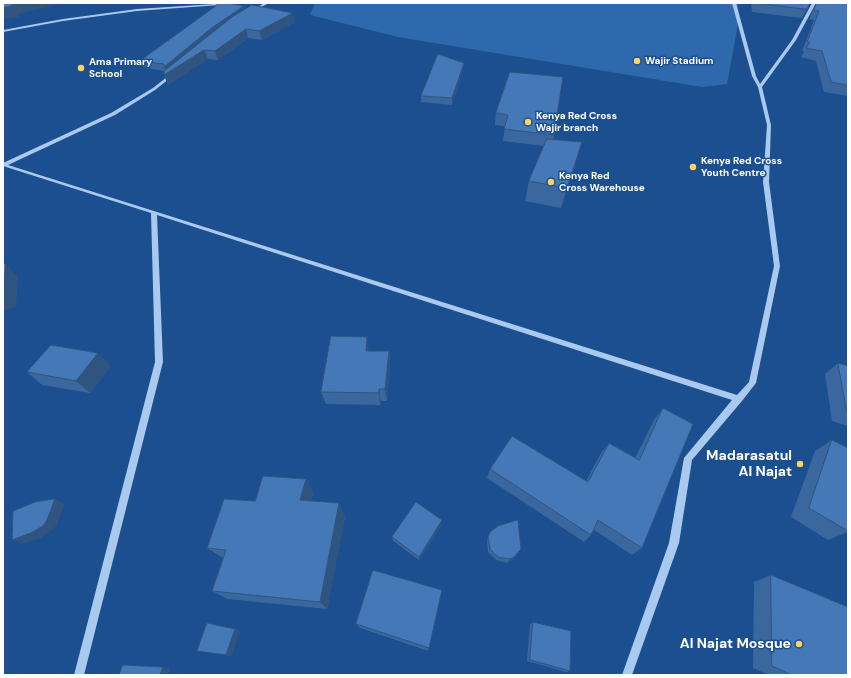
<!DOCTYPE html>
<html>
<head>
<meta charset="utf-8">
<style>
	body { margin:0 }
	#map { position:relative; width:851px; height:678px; overflow:hidden; background:#1b4f8f; font-family:"DM Sans",sans-serif }
	canvas { display:block }
	.frame { position:absolute; inset:0; border:4px solid #fff; pointer-events:none }
</style>
</head>
<body>
<div id="map">
<canvas width="851" height="678"></canvas>
<div class="frame"></div>
</div>
<script>
const g = document.querySelector('canvas').getContext('2d');
g.lineJoin = 'round';
function fill(path, color) {
  g.fillStyle = color;
  g.fill(path, 'evenodd');
}
function stroke(path, color, width, dash) {
  g.strokeStyle = color;
  g.lineWidth = width;
  g.lineCap = dash ? 'butt' : 'round';
  g.setLineDash(dash || []);
  g.stroke(path);
}
function label(font, color, halo, rows, align = 'center') {
  g.font = font + ' "DM Sans",sans-serif';
  g.lineWidth = 3;
  g.setLineDash([]);
  g.textBaseline = 'middle';
  g.strokeStyle = halo;
  g.fillStyle = color;
  for (const [text, x, y, turn = 0] of rows) {
    g.save();
    g.translate(x, y);
    g.rotate((+turn || 0) * Math.PI / 180);
    g.textAlign = isNaN(turn) ? turn : align;
    if (halo) g.strokeText(text, 0, 0);
    g.fillText(text, 0, 0);
    g.restore();
  }
}
const green = new Path2D(`
	M315,3h423l1,16 -12,65 -25,3 -304,-50 -88,-22z`);
const minor = new Path2D(`
	M231,3h16l-110,8 -74,10 -60,11v-2l60,-11 74,-10z
	M265,3h4l-17,9 -3,-1z
	M732,3h4l20,73 4,8 32,-44 20,-37h4l-20,37 -34,47 9,38 -2,57 11,84 -24,117 -14,18 -50,59 -13,83 -47,132h-10l47,-132 15,-85 48,-58 -575,-185 6,147 -79,313h-10l81,-313 -4,-149 -148,-47v-3l108,-50 42,-25 19,-15h2v2l-19,15 -40,25 -107,50 729,230 12,-13 25,-116 -11,-84 4,-57 -9,-38 -6,-11z`);
const wall = new Path2D(`
	M751,3h59l-8,15 -50,-6z
	M816,3h32v93l-24,-4 -8,-31 -15,-4 3,-5 -2,-1 12,-31 -5,-1z
	M244,6l1,3 50,13 -33,18 -14,-2 -30,22 -10,-1 -40,26 -4,-14 -21,-4 -3,-6z
	M464,63l-1,6 -11,36 -31,-3v-6z
	M510,72l44,63 -1,5 23,22 -15,46 -36,-7 4,-20 15,-35 -41,-5 2,-15 -10,-1 1,-12z
	M369,351h20l1,13 -3,37h-6l-1,4 -54,-1 -5,-12z
	M838,363l10,3v60l-16,-5 -7,-47z
	M111,366l-21,27 -48,-8 -15,-13z
	M663,408l-21,140 -10,7 -38,-25 -3,5 -7,7 -97,-64 3,-9 96,12 15,-28 8,-10 26,15 19,-38z
	M832,440l16,8v84l-20,8 -37,-23 24,-66z
	M306,479l7,14 -2,8 34,15 -18,93 -100,-10 -15,-8 11,-33 -16,-10 48,-47z
	M442,520v4l-23,36 -26,-19 -1,-4z
	M490,532l31,17 -9,11 -5,3 -11,-3 -8,-8 -1,-11z
	M771,575l77,100h-79l-16,-7 1,-86z
	M442,590l-14,61 -68,-23 -4,-4z
	M533,622l37,49 -4,1 -39,-11 3,-37z`);
const shadedWall = new Path2D(`
	M11,3h53l-46,11 1,3 -16,3v-12z
	M244,6l1,6 -41,38 4,9 -40,26 -4,-10 3,-2 -3,-6 49,-40z
	M293,13l2,9 -33,18 -3,-9z
	M246,29l2,9 -30,22 -3,-9z
	M464,63l-1,6 -11,36v-7z
	M582,142l-6,20 -15,46 6,-20z
	M6,264l12,13 -2,30 -13,4v-17z
	M367,337l2,13 -1,14 -2,-13z
	M389,351l1,13 -3,37 -2,-12z
	M98,353l13,13 -21,27 -14,-12z
	M379,389l2,12 -1,4 -1,-12z
	M306,479l7,14 -5,20 -8,-13z
	M55,499l9,5 -7,21 -5,5 -11,8 -19,6 -10,-4z
	M339,503l6,13 -18,93 -7,-7z
	M442,520v4l-23,36v-3z
	M521,549l-9,11 -5,3 3,-4z
	M235,629l5,2 -9,26 -5,-2z
	M163,667l7,1 -2,7h-8z`);
const building = new Path2D(`
	M3,3h8l1,3 -9,2z
	M220,3h7l17,3 -31,21 -49,40v-3l-24,-3z
	M756,3h54l-3,6z
	M817,3h31v82l-17,-3 -9,-31 -16,-3 4,-6h-3l12,-31 -5,-1z
	M252,5l41,8 -34,18 -13,-2 -31,22 -11,-1 -40,25v-4l68,-54z
	M438,54l26,9 -12,35 -31,-2z
	M510,72l53,5 -9,58 -50,-6 4,-14 -12,-2z
	M547,139l35,3 -15,46 -38,-7z
	M3,264h3l-3,30z
	M331,336l36,1 -1,14h23l-4,38h-6v4l-58,-1z
	M51,345l47,8 -22,28 -49,-9z
	M838,363l10,3v45h-1z
	M663,408l30,16 -51,124 -44,-28 -7,15 -101,-66 22,-33 76,46 21,-39 30,17z
	M832,440l16,8v83l-39,-23z
	M263,476l43,3 -6,21 39,3 -19,99 -108,-11 14,-41 -19,-2 17,-49 31,2z
	M55,499l-8,21 -4,6 -12,7 -19,7 1,-29 22,-9z
	M416,502l26,18 -23,37 -27,-20z
	M518,520l3,29 -7,8 -4,2 -12,-2 -8,-8 -2,-12 2,-5 8,-6z
	M373,570l69,20 -13,58 -73,-24z
	M771,575l77,32v68h-56l-20,-9z
	M533,622l38,9 -1,40 -40,-11z
	M207,623l28,6 -9,26 -29,-4z
	M123,665l40,2 -3,8h-41z`);
const markers = [
	[637,61,4,"#ffd166"],
	[81,68,4,"#ffd166"],
	[528,122,4,"#ffd166"],
	[693,167,4,"#ffd166"],
	[551,182,4,"#ffd166"],
	[800,464,4,"#ffd166"],
	[799,644,4,"#ffd166"]
];
const farPoinames = [
	["Wajir Stadium",645,61],
	["Ama Primary",89,62],
	["School",89,74],
	["Kenya Red Cross",536,116],
	["Wajir branch",536,128],
	["Kenya Red Cross",701,161],
	["Youth Centre",701,173],
	["Kenya Red",559,176],
	["Cross Warehouse",559,188]
];
const nearPoinames = [
	["Madarasatul",792,456],
	["Al Najat",792,472],
	["Al Najat Mosque",791,644]
];
fill(green, '#2e69ad');
fill(minor, '#a9c9ee');
fill(wall, '#3a679d');
fill(shadedWall, '#305480');
fill(building, '#4478b7');
stroke(building, '#305480', 1);
for (const [x, y, r, color] of markers) {
  const dot = new Path2D();
  dot.arc(x, y, r, 0, 2 * Math.PI);
  g.fillStyle = color;
  g.fill(dot);
  stroke(dot, '#1b4f8f', 1.5);
}
label('bold 10px', '#fff', '#1b4f8f', farPoinames, 'left');
label('bold 14px', '#fff', '#1b4f8f', nearPoinames, 'right');
</script>
</body>
</html>
